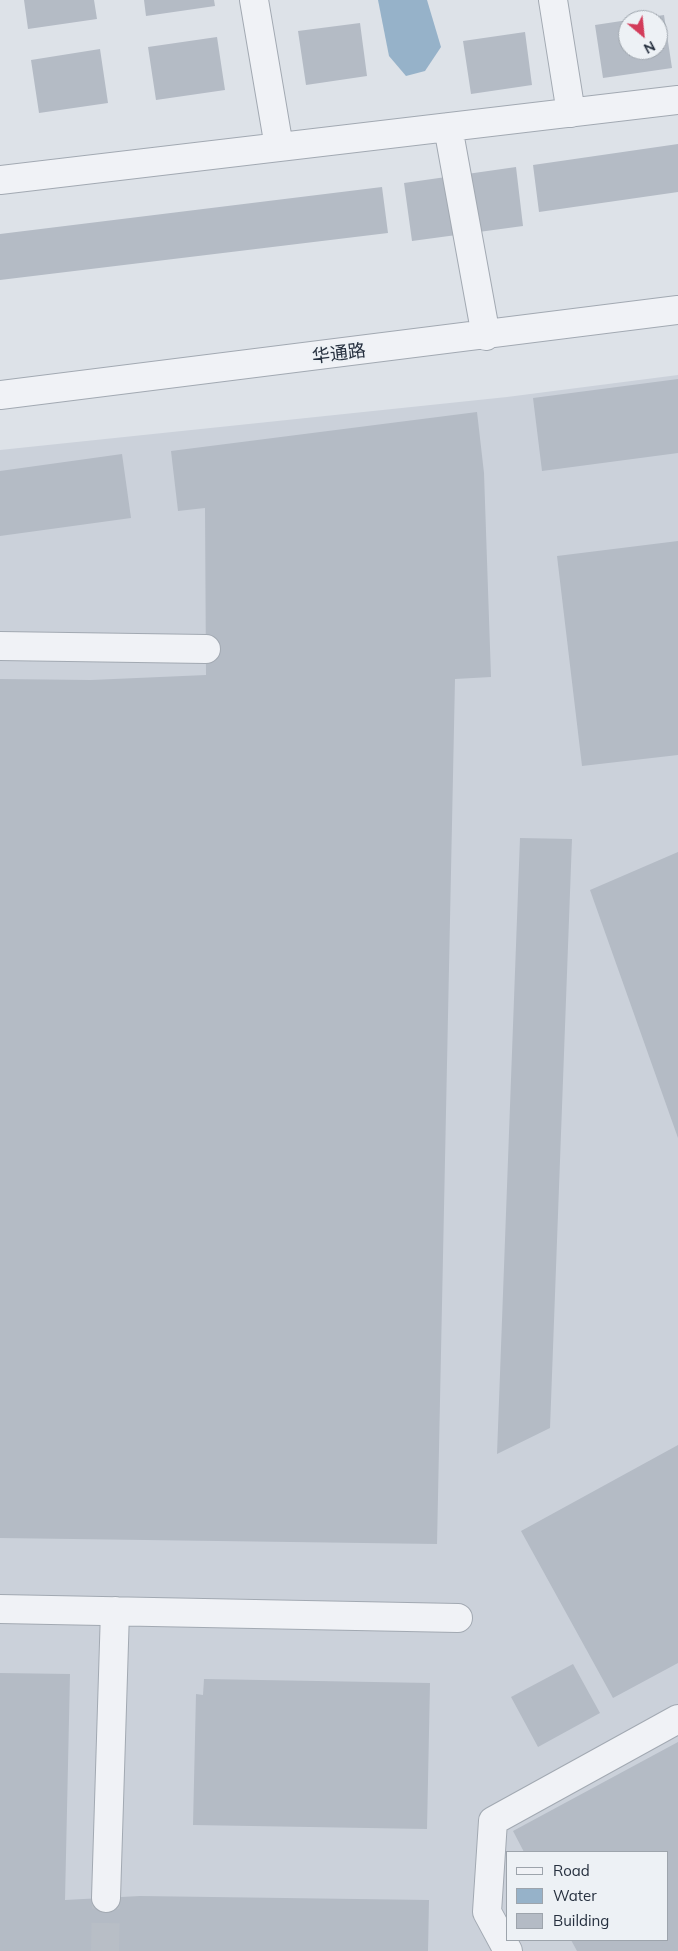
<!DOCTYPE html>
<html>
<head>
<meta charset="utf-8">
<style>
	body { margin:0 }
	#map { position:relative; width:678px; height:1951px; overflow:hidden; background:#dde2e8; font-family:Mulish,sans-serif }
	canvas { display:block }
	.legend { position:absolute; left:506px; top:1851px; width:162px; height:90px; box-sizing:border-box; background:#edf1f5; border:1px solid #9da4ac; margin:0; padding:6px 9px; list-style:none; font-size:15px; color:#26303f }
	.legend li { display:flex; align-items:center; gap:10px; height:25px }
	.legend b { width:25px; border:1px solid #9da4ac }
	.north { position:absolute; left:618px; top:10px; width:50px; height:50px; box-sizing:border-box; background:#edf1f5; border:1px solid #9da4ac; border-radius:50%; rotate:152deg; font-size:14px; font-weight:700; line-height:20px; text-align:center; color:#26303f }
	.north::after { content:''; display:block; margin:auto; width:18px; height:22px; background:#d33c5a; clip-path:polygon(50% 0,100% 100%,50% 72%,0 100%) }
</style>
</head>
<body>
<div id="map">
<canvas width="678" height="1951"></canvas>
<ul class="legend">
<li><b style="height:6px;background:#f0f2f6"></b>Road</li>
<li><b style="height:14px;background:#96b2c9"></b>Water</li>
<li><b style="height:14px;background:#b4bbc5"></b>Building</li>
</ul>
<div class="north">N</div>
</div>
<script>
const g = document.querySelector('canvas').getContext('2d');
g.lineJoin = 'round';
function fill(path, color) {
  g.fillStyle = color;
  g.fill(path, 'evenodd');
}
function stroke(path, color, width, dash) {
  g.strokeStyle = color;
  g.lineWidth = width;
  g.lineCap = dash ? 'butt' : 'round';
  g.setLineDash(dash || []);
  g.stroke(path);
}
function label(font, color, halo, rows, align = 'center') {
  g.font = font + ' Mulish,"Noto Sans SC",sans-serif';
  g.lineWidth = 4;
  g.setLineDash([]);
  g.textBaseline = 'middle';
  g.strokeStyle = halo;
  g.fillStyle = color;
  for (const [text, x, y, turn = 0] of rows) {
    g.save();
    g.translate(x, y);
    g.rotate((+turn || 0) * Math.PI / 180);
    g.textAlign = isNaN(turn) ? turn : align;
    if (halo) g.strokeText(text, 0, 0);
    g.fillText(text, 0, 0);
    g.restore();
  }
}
const built = new Path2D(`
	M678,375v1576h-678v-1501l507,-53zM507,1852h160v88h-160z`);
const water = new Path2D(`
	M378,0h49l14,47 -16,24 -19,5 -17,-20z`);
const building = new Path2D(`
	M24,0h70l3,19 -69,10z
	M144,0h70l1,6 -69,10z
	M664,15l8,53 -69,10 -8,-53 33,-5v30h30v-30l-22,-1z
	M360,23l7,53 -61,9 -8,-54z
	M525,32l7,53 -61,9 -8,-53z
	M217,37l8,53 -69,10 -8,-53z
	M100,49l8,54 -69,10 -8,-53z
	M678,144v48l-139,20 -6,-47z
	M516,167l7,59 -111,15 -8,-58z
	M382,187l6,46 -388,47v-46z
	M678,379v74l-136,18 -9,-73z
	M477,412l7,61 7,204 -36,2 -18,865 -437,-6v-859l91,1 115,-5 -1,-167 -27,3 -7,-60z
	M122,454l9,64 -131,18v-65z
	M678,541v214l-96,11 -25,-210z
	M520,838l52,1 -22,589 -53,26z
	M678,852v286l-88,-248z
	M678,1445v218l-65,35 -92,-167z
	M573,1664l27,49 -62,34 -27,-50z
	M0,1673l70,1 -5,226 75,-4 289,4 -1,51h-428z
	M204,1679l226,4 -3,146 -234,-4 3,-131 7,1z
	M678,1742v209h-101l-6,-11h96v-88h-143l-11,-21z`);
const minorTunnel = new Path2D(`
	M105,1951l1,-53`);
const minor = new Path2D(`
	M254,0l25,147
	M553,0l18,113
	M448,127l38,209
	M0,180l678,-80
	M0,395l678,-85
	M0,646l206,3
	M0,1609l458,9
	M106,1898l9,-287
	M508,1951l-21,-39 6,-91 185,-102`);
const streetNames = [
	["华通路",339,354,-7]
];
fill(built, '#cbd1da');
fill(water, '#96b2c9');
fill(building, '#b4bbc5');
stroke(minorTunnel, '#b8bec6', 28, [28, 14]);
stroke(minor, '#a2a9b2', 30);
stroke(minor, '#f0f2f6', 28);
label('18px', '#26303f', '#edf1f5', streetNames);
</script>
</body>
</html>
